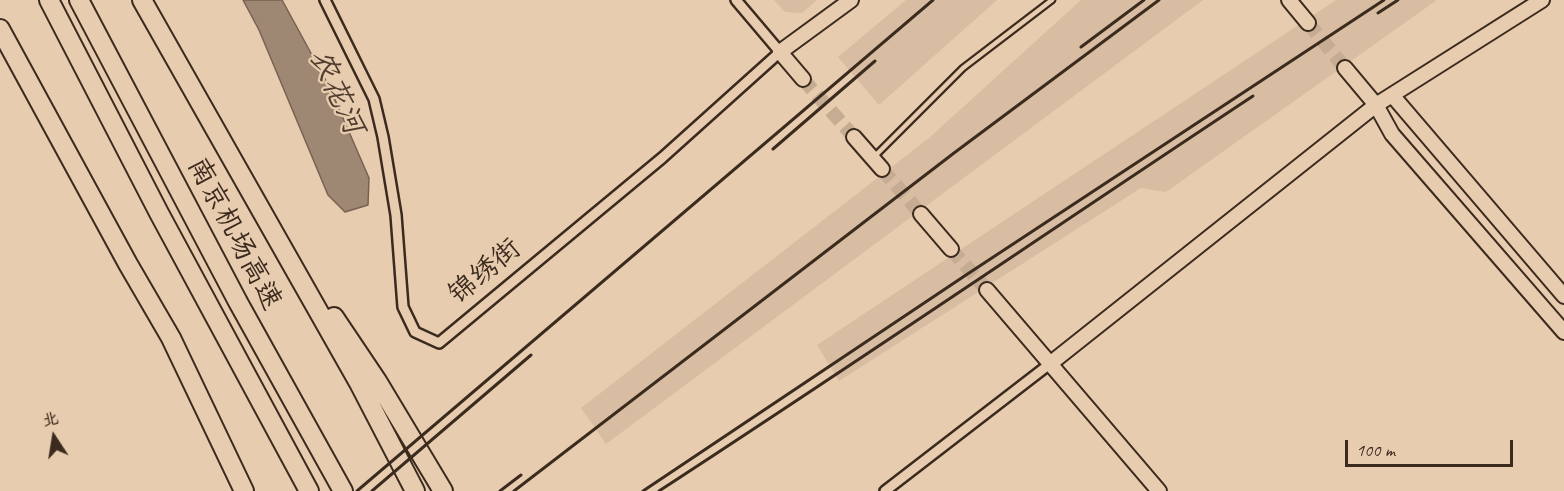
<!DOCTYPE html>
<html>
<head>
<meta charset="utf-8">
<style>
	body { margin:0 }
	#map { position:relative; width:1564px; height:491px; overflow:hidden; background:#e8ccaf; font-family:Caveat,"LXGW WenKai TC",sans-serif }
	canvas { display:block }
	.north { position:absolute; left:24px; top:407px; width:60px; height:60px; -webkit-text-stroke:4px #e8ccaf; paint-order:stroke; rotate:348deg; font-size:16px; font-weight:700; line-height:24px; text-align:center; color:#3b2a1e }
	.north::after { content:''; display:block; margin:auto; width:21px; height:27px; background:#3b2a1e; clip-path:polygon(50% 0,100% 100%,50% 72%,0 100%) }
	.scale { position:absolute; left:1345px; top:440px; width:168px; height:27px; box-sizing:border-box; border:3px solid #3b2a1e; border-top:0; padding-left:8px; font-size:18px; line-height:21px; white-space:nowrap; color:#3b2a1e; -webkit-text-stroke:4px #e8ccaf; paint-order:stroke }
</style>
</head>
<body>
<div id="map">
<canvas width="1564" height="491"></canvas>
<div class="north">北</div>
<div class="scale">100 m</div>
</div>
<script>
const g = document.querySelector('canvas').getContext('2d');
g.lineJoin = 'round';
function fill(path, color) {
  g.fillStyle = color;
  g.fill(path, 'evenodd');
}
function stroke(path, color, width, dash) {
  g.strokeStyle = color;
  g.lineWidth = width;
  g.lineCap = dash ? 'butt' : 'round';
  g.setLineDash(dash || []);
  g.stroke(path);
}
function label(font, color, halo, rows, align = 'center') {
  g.font = font + ' Caveat,"LXGW WenKai TC",sans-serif';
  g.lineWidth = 4.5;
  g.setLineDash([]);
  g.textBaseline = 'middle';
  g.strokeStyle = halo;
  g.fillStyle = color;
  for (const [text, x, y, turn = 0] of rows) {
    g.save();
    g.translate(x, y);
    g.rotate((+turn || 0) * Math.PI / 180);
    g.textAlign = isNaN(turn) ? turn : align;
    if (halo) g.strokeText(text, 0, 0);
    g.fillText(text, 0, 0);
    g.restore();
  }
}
const built = new Path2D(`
	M774,0h43l-15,13 -17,-1z
	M906,0h91l-118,105 -41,-48z
	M1081,0h122l-597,444 -25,-36 348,-270z
	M1336,0h101l-271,192 -25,-4 -302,193 -22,-36z`);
const water = new Path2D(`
	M243,0h39l48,88 39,90 -1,27 -23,7 -17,-17 -69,-165z`);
const secondaryTunnel = new Path2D(`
	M1308,23l37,45
	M803,79l51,58
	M882,169l39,45
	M951,249l36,41`);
const lane = new Path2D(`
	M874,157l89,-89 89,-68`);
const street = new Path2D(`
	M325,0l49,99 9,38 13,78 7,92 12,25 24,11 223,-185 118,-106 -44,-52
	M885,491l166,-128`);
const secondary = new Path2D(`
	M1289,0l19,23
	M1345,68l31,37 16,29 172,198
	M803,79l-23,-27 71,-52
	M1392,95l172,201
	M854,137l28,32
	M921,214l30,35
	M987,290l172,201
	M1051,363l325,-258 166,-105`);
const highway = new Path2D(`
	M49,0l110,213 150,278
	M79,0l159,302 105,189
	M142,0l217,383 56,108
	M0,29l128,235 43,74 73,153
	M334,317l43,64 66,110`);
const rail = new Path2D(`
	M1378,13l20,-13
	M1081,47l63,-47
	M773,149l102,-88
	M357,491l576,-491
	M372,491l159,-136
	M500,491l21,-16
	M514,491l440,-338 205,-153
	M643,491l323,-216 418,-275
	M659,491c200,-130 396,-264 594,-395`);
const streetNames = [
	["南京机场高速",234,234,62],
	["锦绣街",485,272,-40]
];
const waterNames = [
	["农花河",336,92,65]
];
fill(built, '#d8bda2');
fill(water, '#9f8873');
stroke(water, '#776251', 1.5);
stroke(secondaryTunnel, '#c5ac92', 14, [14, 7]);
stroke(lane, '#3b2a1e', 9);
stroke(street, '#3b2a1e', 14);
stroke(secondary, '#3b2a1e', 18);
stroke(highway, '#3b2a1e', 22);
stroke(lane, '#e8ccaf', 4.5);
stroke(street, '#e8ccaf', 9);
stroke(secondary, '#e8ccaf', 14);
stroke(highway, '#e8ccaf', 18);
stroke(rail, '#3b2a1e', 3);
label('28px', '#3b2a1e', '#e8ccaf', streetNames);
label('italic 30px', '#4f3d2f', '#e8ccaf', waterNames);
</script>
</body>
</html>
